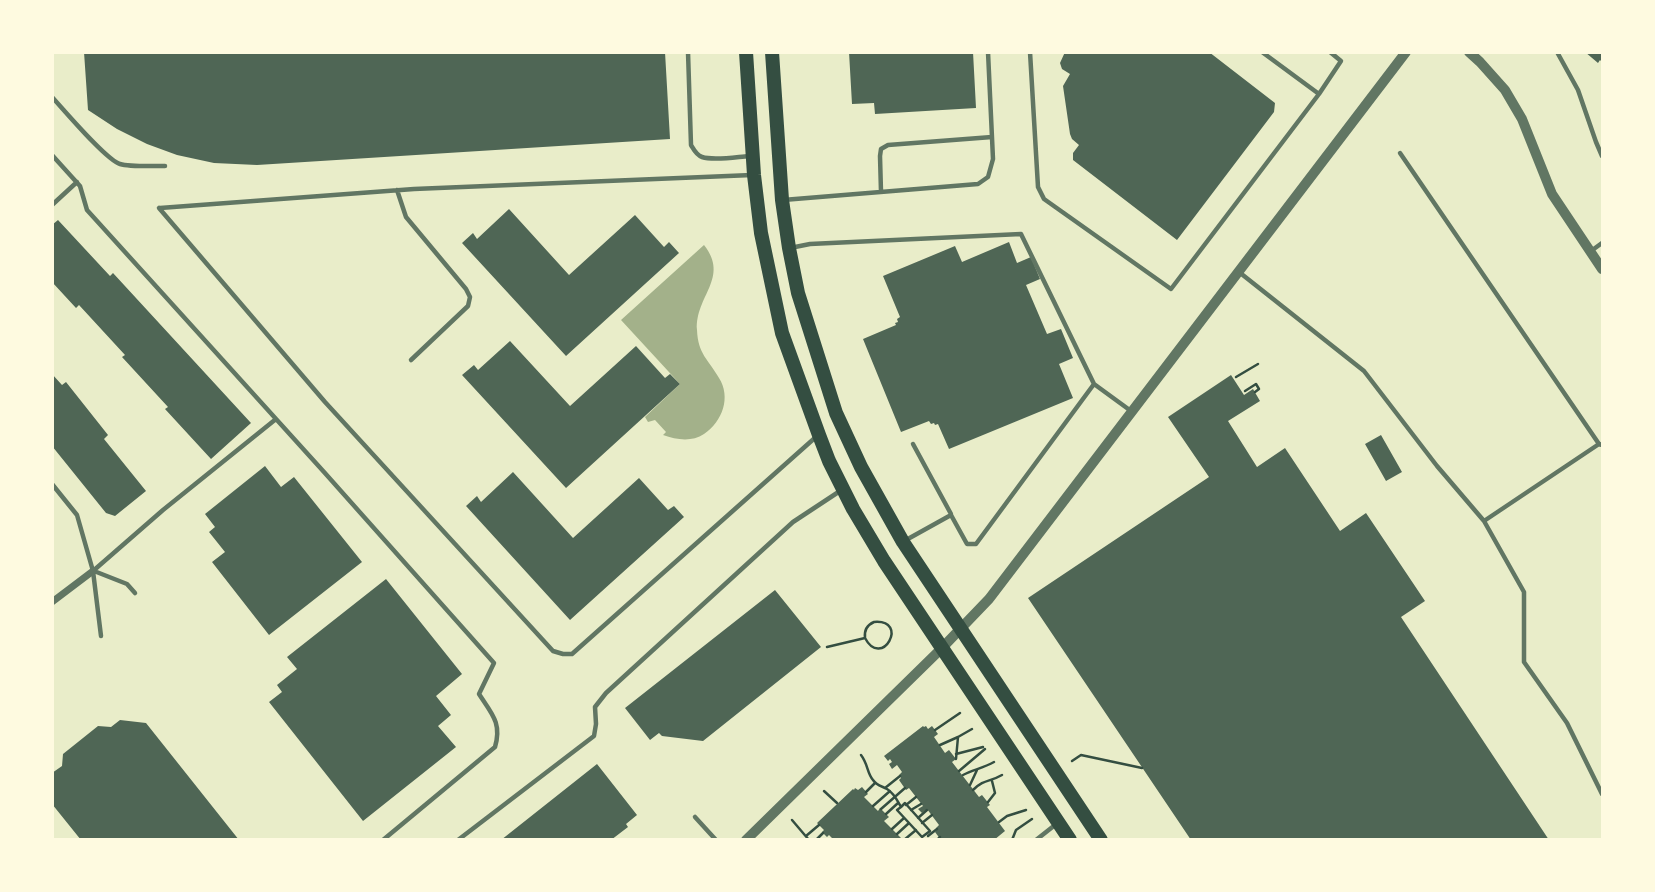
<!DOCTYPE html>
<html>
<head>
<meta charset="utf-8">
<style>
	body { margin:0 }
	#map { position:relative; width:1655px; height:892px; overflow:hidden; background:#e9edc9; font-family:Lato,sans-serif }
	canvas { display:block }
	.frame { position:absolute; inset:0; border:54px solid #fefae0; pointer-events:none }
</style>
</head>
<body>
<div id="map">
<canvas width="1655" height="892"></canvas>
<div class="frame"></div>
</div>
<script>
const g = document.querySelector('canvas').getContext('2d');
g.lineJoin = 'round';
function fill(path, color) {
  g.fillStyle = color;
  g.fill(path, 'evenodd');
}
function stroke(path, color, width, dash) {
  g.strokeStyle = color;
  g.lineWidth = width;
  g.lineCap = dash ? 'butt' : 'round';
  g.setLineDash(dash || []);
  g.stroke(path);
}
const water = new Path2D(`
	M704,245c26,33 -9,51 -7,85 1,24 11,29 22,48 12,19 4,43 -15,56 -12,8 -27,6 -41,1l3,-3 -11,-12 -7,2 -3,-5 35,-33 -59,-64z`);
const building = new Path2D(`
	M84,52h581l5,87 -413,26 -43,-2 -37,-8 -30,-11 -30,-15 -29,-19z
	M849,52h124l3,56 -101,6 -1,-11 -22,1z
	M1065,52h144l66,51 -1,9 -97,128 -104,-80v-7l6,-8 -7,-6 -2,-5 -7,-48 7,-12 -8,-5 -2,-6z
	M1585,52h17v10l-2,-2 -2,3z
	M509,209l60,66 66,-60 29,32 5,-5 10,11 -113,103 -104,-113 11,-10 4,6z
	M58,220l52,56 3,-3 138,150 -40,36 -46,-50 3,-2 -46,-50 3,-2 -46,-50 -3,3 -24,-26v-57z
	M1009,242l8,21 14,-6 9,22 -14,6 21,49 14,-5 12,29 -14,6 14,34 -124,51 -11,-25 -3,1 -1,-2 -3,1 -2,-3 -28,11 -38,-93 33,-14 -1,-2 3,-1 -1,-3 3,-2 -17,-41 72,-30 7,16z
	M510,341l60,65 66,-60 29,32 5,-4 10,10 -114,104 -104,-113 12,-10 4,5z
	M52,374l10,11 4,-3 42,53 -4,4 42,52 -31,25 -9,-3 -54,-67z
	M1231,375l13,20 9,-6 7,12 -32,20 29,46 28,-19 55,83 26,-18 59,88 -24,16 148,223h-358l-163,-242 181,-121 -41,-60z
	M1381,435l21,37 -16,9 -21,-37z
	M265,466l16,21 13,-10 68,85 -93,73 -57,-73 13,-10 -16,-20 6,-5 -10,-13z
	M513,472l60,66 66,-60 29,32 6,-4 10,11 -114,103 -104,-114 11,-10 4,6z
	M386,579l76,95 -26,22 15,19 -13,11 18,21 -93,74 -94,-119 13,-10 -5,-7 20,-16 -10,-12z
	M775,590l46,57 -118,94 -41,-5 -3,-3 -9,7 -25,-32z
	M120,720l26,3 93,117h-158l-29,-36v-31l10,-7 1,-12 35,-28 13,1z
	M923,726l1,1 2,-1 2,3 4,-3 6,8 -4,3 11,16 4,-3 7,9 -4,3 27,35 3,-2 8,10 -3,2 18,24 -11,9h-53l-6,-8 2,-2 -1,-2 3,-3 -12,-16 -5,4 -4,-4 5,-3 -14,-18 -3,2 -7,-10 2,-2 -2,-3 3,-3 -5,-7 -5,4 -3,-5 3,-2 -2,-3 -2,2 -4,-5z
	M597,764l40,51 -11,9 2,3 -17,13h-110z
	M862,787l6,7 -4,3 14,14 2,-3 9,9 -5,4 19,19h-69l-5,-5 -2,2 -5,-5 2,-2 -7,-7 36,-34 1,1 1,-2 3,2z`);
const path = new Path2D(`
	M1236,377l22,-13
	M1245,391l11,-7 3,5 -4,3
	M827,647l38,-9c-1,-8 2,-13 9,-16 36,-3 8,48 -9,16
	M935,730l25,-17
	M940,745l18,-8
	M956,754l27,-7
	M861,755c7,9 6,18 12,25 4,6 9,6 14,9 7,4 10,11 14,18l-4,3 25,27 8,-6 -25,-28 -4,4
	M956,759l2,-22 14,-8
	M1072,761l9,-6 61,13
	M959,771l26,-22
	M963,775c10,-5 20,-7 31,-13
	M970,785l7,-15
	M885,788l15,-12
	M973,790c11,-11 17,-8 29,-15
	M824,791l13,12
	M866,792l9,-9
	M988,802l7,-9 -3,-12
	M906,805l10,-8
	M873,806l17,-15
	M881,809l24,-21
	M911,810l10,-6
	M886,814l12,-11
	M918,818l9,-8
	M792,820l17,20
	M999,822l8,-6 19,-6
	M922,823l10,-8
	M892,829l12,-11
	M897,834l12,-11
	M806,836l13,-11
	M928,836l9,-7
	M816,840l7,-7
	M904,840l12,-10
	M937,840l3,-3
	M1012,840l4,-10 16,-11`);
const service = new Path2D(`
	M688,52l3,93c3,5 5,10 11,12 12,4 34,0 47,-1
	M1030,52l8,135 6,12 127,90 148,-195 22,-33 -11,-9
	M1262,52l57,42
	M1557,52l21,38 18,52 6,14
	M52,97c12,13 54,63 68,67 10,3 33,2 45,2
	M1400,153l199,291 3,1
	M52,155l28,31 7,24 237,262 170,191 -15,31c13,20 23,29 16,53l-112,93
	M397,190l9,27 60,72 4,8 -2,9 -57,54
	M881,192l-1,-36 1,-7 7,-4 104,-8
	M783,200l195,-16 10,-7 5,-18 -5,-107
	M52,205l25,-23
	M159,208l166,194 228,249 10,3h9l245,-218
	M160,208l254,-19 338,-14
	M790,248l20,-4 211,-10 73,150
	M1591,251l11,-8
	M1239,272l125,99 73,95 47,55 40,71v70l43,61 35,71
	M913,444l38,70
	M52,484l25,31 16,56 8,65
	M1484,521l115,-77
	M906,540l45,-25 16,29h9l118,-160 37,27
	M93,571l70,-61 113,-91
	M94,571l33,13 8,9
	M695,817l21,23
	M458,840l136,-104 2,-12 -1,-17 11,-14 187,-171 47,-31
	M1036,840l19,-15`);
const minor = new Path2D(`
	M52,602l41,-31`);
const tertiary = new Path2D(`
	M1469,52l11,10 25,28 17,29 30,75 50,75
	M746,840l196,-192 47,-49 417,-547`);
const primary = new Path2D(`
	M746,52l8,123 7,58 21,100 37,102 10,26 24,48 31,52 186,279
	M772,52l10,148 7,48 9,45 38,120 25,54 42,75 198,298`);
fill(water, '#a3b18a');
fill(building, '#4f6655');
stroke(path, '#344e41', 2.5);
stroke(service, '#617663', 4.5);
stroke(minor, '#617663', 7);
stroke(tertiary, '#617663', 10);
stroke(primary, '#344e41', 14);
</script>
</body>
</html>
